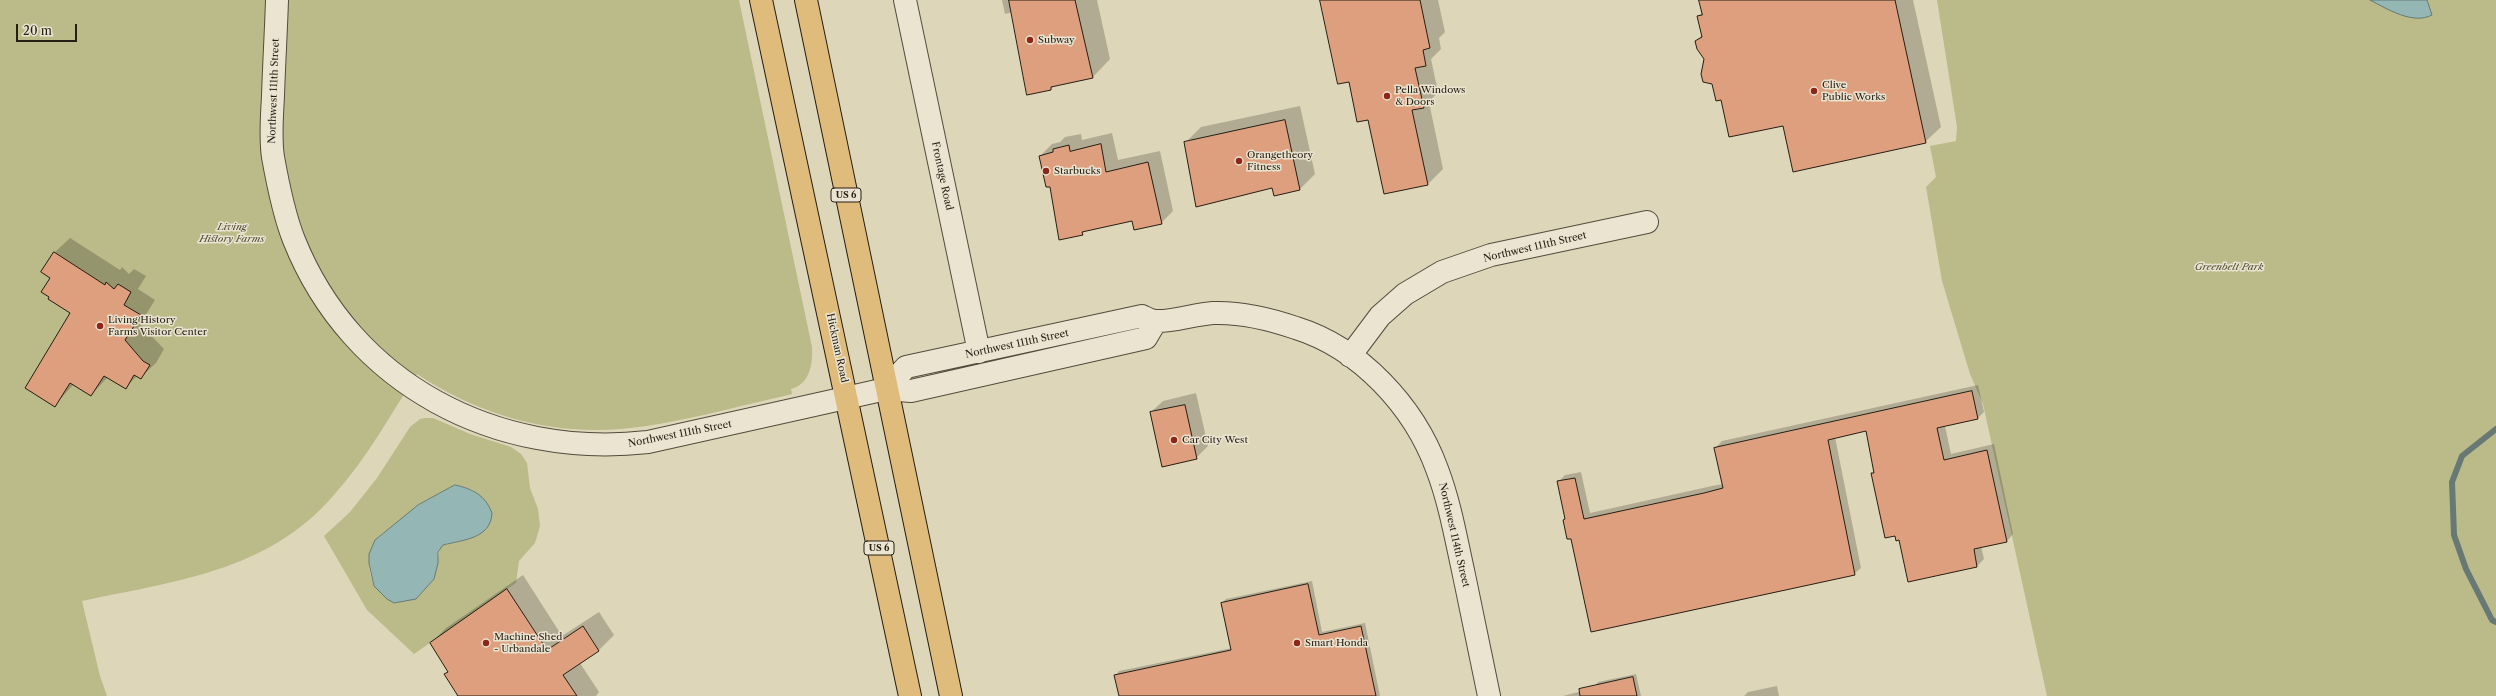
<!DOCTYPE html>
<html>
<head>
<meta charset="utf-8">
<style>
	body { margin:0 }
	#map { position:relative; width:2496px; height:696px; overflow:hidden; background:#ded6b8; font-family:"Libre Caslon Text",serif }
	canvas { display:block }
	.scale { position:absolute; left:16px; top:24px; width:61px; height:18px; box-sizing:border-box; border:2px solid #261d13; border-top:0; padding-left:5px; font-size:12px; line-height:14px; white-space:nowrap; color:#261d13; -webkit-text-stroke:3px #eae4d1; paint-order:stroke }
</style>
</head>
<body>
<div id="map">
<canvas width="2496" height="696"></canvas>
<div class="scale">20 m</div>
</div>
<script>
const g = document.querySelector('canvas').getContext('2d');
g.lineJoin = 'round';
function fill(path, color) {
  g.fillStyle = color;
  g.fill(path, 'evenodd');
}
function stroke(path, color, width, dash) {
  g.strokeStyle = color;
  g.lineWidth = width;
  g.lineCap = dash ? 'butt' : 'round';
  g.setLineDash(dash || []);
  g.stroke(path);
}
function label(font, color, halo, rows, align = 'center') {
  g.font = font + ' "Libre Caslon Text",serif';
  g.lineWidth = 3;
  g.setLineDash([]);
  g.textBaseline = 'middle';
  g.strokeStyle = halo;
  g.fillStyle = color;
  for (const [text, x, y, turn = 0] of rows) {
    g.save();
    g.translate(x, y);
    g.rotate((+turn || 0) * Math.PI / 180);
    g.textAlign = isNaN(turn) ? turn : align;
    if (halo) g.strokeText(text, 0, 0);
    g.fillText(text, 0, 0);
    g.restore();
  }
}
const green = new Path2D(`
	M0,0h739l73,347c1,17 -2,37 -21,42l1,5 -8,2c-54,12 -109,28 -163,33 -73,6 -144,-15 -204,-55 -27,41 -51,86 -84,122 -66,76 -158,85 -251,105l18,75 7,20h-107z
	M1937,0h559v696h-449l-64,-292 -13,-30 -28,-93 -16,-94 10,-10 -6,-31 26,-5 1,-14z
	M426,418h7l37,16 41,13 10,7 6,9 3,25 8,21 2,17 -5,17 -16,18 -3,22 -102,71 -47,-44 -43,-74 26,-24 27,-34 33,-51 10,-8zM455,485l18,5 -12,51 -18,4 -3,3 -6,31 -18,20h-29l-13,-13 -4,-13 -1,-10 10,-27 26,-19 13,-12z`);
const water = new Path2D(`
	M2370,0h57l5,15c-19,10 -45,-6 -62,-15z
	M455,485c18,4 30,10 37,28 -1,26 -30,27 -49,32l-5,7v11l-4,16 -18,20 -22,4 -7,-4 -13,-13 -5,-23v-9l6,-14 43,-35z`);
const shadow = new Path2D(`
	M1002,0h95l13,59 -17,18 -38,8 -4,4 -38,-77 -8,2z
	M1321,0h117l7,32 -6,6 2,11 -10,10 7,33 -9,10 14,67 -15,15 -59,-65 -19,-38z
	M1700,0h213l28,127 -16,15 -141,-17 -63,-26 -25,-58 6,-6 -4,-19 5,-4z
	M1300,106l15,68 -15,15 -115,-46 16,-16z
	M1112,133l6,27 42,-9 13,60 -12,12 -28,-4 -47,11 -4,4 -32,-49 -10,-29 12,-12 8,-2 5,-5 16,-3 1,6z
	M70,238l50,32 2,-3 7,7 5,-5 12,7 -8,13 17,11 -15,24 24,25 -8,14 -16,15 -3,-2 -11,11 -18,-10 -17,18 -17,-11 -20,22 17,-93 -20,-16v-19l3,-25z
	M1978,385l6,27 -6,6 -33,8 6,28 43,-10 19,90 -6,7 -26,5 3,13 -7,7 -68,15 -9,-42 -5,-4 -23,-61 3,-3 -9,-41 -31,7 26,131 -7,6 -282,-37 -8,-17 2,-2 -8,-36 7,-7 16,-3 9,41 122,-27 11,-2 -8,-36 7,-7z
	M1196,393l12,53 -12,12 -45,-46 12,-11z
	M523,575l39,61 37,-24 15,23 -15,15 -19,13 19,29 -3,4h-140l2,-2 -13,-20 4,-3 -18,-28 15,-15z
	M1312,581l10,51 43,-9 15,73h-260l-4,-21 3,-4 113,-23 -10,-45 4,-4z
	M1636,674l5,22h-78l31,-8 4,-6z
	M1777,686l2,10h-35l4,-4z`);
const stream = new Path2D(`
	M2496,429l-34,27 -10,26 2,53 12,34 26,51 4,2`);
const building = new Path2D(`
	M1009,0h66l18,78 -42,9v3l-24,5z
	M1320,0h100l10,48 -7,2 3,16 -11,2 9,40 -12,2 16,75 -44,9 -16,-74 -11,2 -8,-40 -11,2z
	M1699,0h196l31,143 -133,29 -10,-46 -54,11 -8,-37 -5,1 -4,-17 -9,-2 -2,-8 3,-15 -7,-10 -2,-8 7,-4 -5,-21 5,-1z
	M1285,120l15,70 -26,6 -2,-8 -76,19 -12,-65z
	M1101,144l5,28 42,-10 14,62 -28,6 -2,-9 -50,11 1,3 -24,5 -9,-53h-4l-7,-31 14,-4v-3l16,-4 1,6z
	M54,252l51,33 1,-3 8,7 4,-5 13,8 -7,13 17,10 -16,25 18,21 7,4 -9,14 -7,-4 -8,14 -22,-13 -13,20 -21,-13 -15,24 -30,-19 45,-75 -22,-14 1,-2 -8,-5 9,-14 -9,-6z
	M1972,391l6,28 -41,9 7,32 43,-10 20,92 -33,7 3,18 -69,15 -9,-42 -3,1 -1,-5 -10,2 -14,-65h3l-8,-42 -38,9 27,135 -264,57 -20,-93h-4l-4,-19 2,-1 -8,-38 18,-3 9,41 120,-26 19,-5 -9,-40z
	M1185,405l12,54 -35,8 -12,-55z
	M1308,584l11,51 42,-9 15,70h-257l-5,-21 117,-25 -10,-47z
	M507,589l40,61 36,-24 16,25 -36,24 14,21h-119l-14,-22 4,-2 -18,-29z
	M1633,677l4,19h-57l-1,-7z`);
const minor = new Path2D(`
	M277,0c-1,32 -3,64 -4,96 -1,20 -3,42 0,61 5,28 11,58 21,83 58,145 203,219 354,202l238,-53 25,2 235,-53 10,-17
	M905,0l74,352
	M1350,356l30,-40 25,-22 37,-22 49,-17 156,-33
	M886,389l20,-22 236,-51c4,2 9,5 14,5 15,1 40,-7 57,-8 27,-1 57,6 83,15 64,20 118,78 141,141 13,34 19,70 27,106 8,40 17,81 25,121`);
const major = new Path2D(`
	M761,0l149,696
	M806,0l145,696`);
const markers = [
	[1030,40,4,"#8f2418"],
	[1814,91,4,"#8f2418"],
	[1387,96,4,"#8f2418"],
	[1239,161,4,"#8f2418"],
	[1046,171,4,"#8f2418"],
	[100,326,4,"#8f2418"],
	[1174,440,4,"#8f2418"],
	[486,643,4,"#8f2418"],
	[1297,643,4,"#8f2418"]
];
const shields = [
	[846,195,30],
	[879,548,30]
];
const shieldNames = [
	["US 6",846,195],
	["US 6",879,548]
];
const poiNames = [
	["Subway",1038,40],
	["Clive",1822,85],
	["Public Works",1822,97],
	["Pella Windows",1395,90],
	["& Doors",1395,102],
	["Orangetheory",1247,155],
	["Fitness",1247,167],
	["Starbucks",1054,171],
	["Living History",108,320],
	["Farms Visitor Center",108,332],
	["Car City West",1182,440],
	["Machine Shed",494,637],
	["- Urbandale",494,649],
	["Smart Honda",1305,643]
];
const streetNames = [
	["Northwest 111th Street",274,91,-88],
	["Frontage Road",942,176,78],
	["Northwest 111th Street",1535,247,-13],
	["Northwest 111th Street",1017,344,-12],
	["Hickman Road",837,348,78],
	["Northwest 111th Street",680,434,-11],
	["Northwest 114th Street",1454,535,77]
];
const parkNames = [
	["Living",232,227],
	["History Farms",232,239],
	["Greenbelt Park",2229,267]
];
fill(green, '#babb89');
fill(water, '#94b7b6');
stroke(water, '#687975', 1);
fill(shadow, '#0003');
stroke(stream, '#687975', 6);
fill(building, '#dd9f7d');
stroke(building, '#261d13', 1);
stroke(minor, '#544b3c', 24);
stroke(major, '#261d13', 24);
stroke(minor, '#eae4d1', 22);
stroke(major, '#dfbb7c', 22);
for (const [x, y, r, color] of markers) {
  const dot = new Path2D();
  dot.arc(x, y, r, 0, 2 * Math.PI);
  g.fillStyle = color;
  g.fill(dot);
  stroke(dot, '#eae4d1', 1.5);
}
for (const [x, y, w] of shields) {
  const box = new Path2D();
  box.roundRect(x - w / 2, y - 7, w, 14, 3);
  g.fillStyle = '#eae4d1';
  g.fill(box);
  stroke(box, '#261d13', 1);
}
label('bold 9px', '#261d13', null, shieldNames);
label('10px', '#261d13', '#eae4d1', poiNames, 'left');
label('10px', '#261d13', '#eae4d1', streetNames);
label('italic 10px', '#524c36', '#eae4d1', parkNames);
</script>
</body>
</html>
